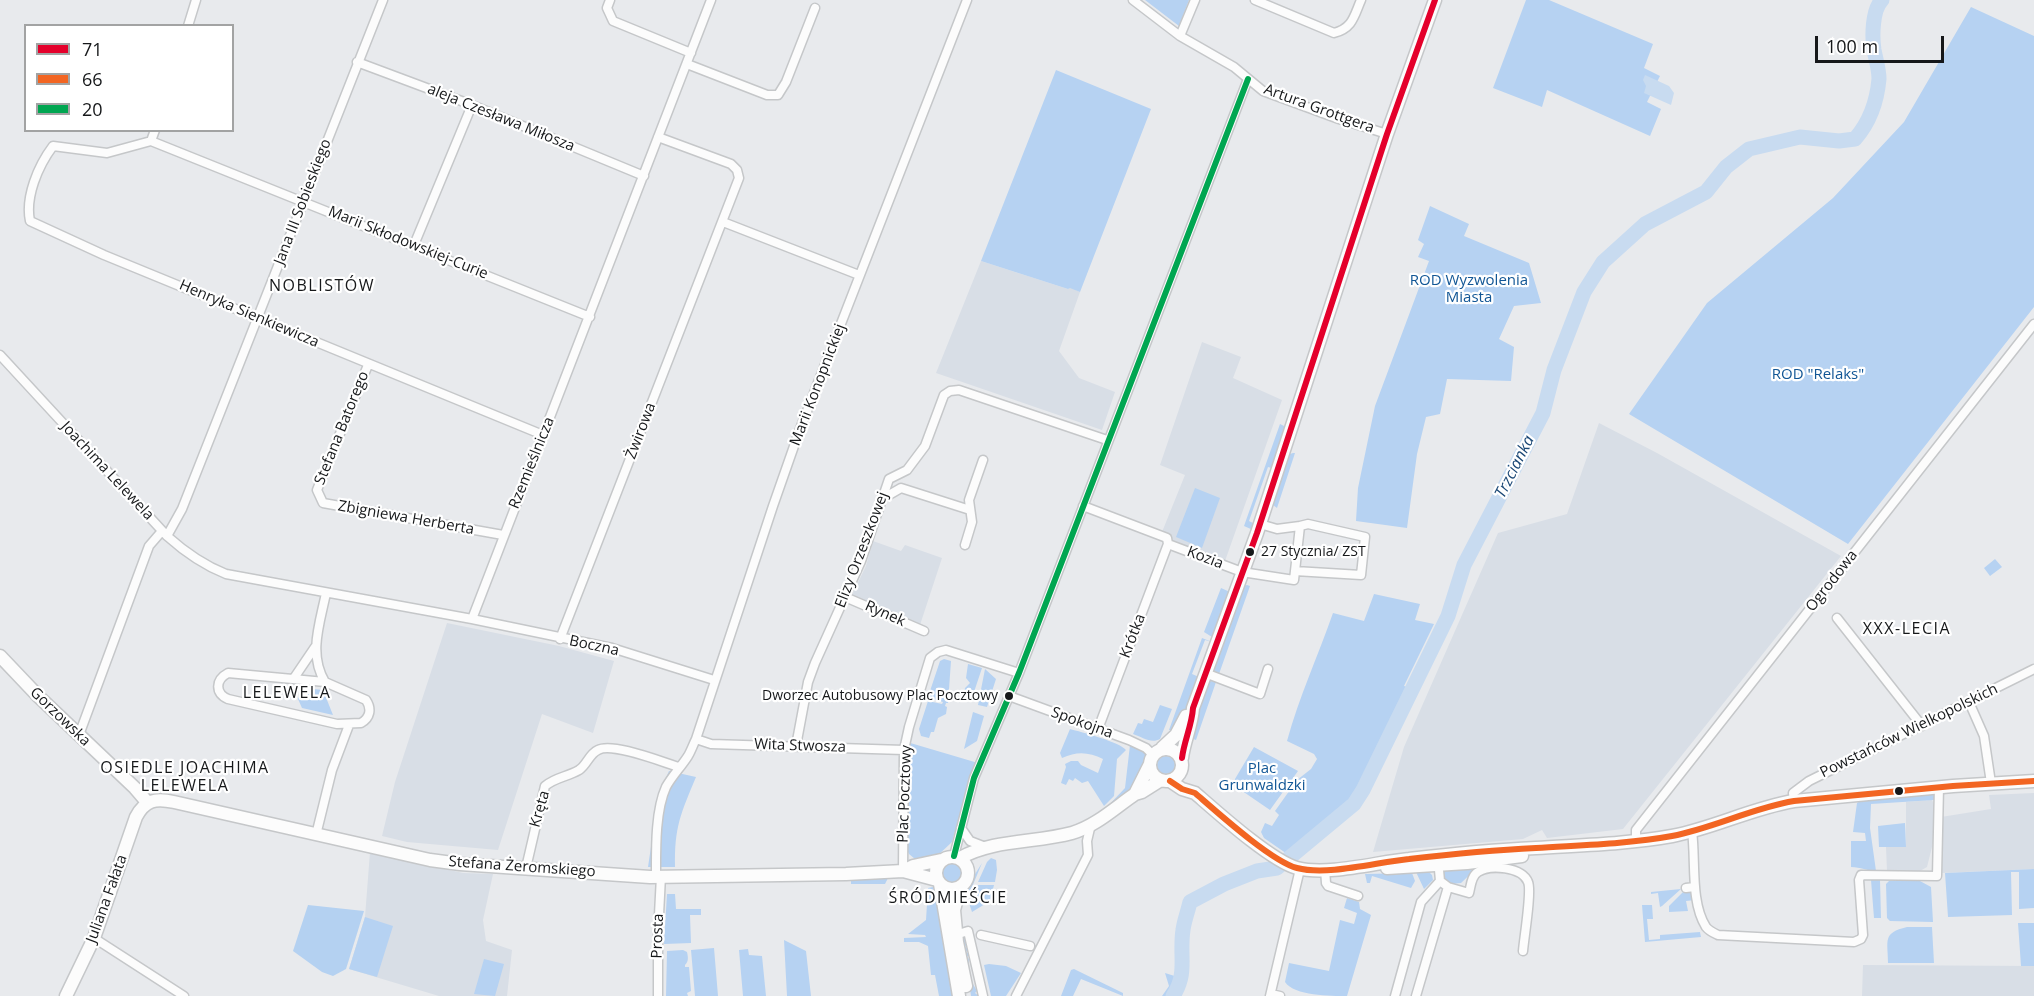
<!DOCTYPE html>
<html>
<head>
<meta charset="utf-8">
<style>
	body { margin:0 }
	#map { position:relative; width:2034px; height:996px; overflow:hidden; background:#e8eaed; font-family:"Open Sans",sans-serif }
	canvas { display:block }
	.legend { position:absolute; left:24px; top:24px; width:210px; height:108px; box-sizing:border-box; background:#fff; border:2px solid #a2a3a3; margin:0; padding:8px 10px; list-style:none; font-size:18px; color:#16181a }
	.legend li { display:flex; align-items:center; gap:12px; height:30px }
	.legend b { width:30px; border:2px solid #a2a3a3 }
	.scale { position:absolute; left:1815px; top:36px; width:129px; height:27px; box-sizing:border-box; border:3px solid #16181a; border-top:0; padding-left:8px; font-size:18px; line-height:21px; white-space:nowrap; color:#16181a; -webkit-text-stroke:4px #fff; paint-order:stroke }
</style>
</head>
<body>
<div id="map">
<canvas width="2034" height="996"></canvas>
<ul class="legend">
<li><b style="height:8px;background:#e4002b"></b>71</li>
<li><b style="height:8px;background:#f26522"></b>66</li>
<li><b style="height:8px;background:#00a651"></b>20</li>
</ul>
<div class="scale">100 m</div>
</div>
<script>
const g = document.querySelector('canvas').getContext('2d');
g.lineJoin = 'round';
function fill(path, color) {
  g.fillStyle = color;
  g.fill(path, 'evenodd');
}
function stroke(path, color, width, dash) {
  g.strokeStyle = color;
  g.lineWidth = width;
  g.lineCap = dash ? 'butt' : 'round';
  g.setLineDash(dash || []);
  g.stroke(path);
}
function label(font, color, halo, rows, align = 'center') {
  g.font = font + ' "Open Sans",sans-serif';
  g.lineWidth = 4.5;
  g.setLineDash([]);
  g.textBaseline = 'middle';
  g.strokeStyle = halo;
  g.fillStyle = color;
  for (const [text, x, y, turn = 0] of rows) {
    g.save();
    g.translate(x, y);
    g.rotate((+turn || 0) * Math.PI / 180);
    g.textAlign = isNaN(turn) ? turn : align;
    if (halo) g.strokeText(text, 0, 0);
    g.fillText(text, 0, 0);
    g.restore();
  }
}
const built = new Path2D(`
	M981,261l87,28 2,-2 10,5 -21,59 20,27 36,14 -13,38 -166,-57z
	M1202,342l39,15 -8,21 49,22 -57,161 -53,-19 -1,-6 -9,-4 23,-57 -25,-10z
	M1599,423l58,30 184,103 -218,273 -76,9 -5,-8 -19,9 -150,13 31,-105 94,-214 69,-19z
	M873,541l28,10 4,-6 37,13 -22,67 -68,-30 14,-29z
	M447,623l112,23 55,15 -21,72 -51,-19 -44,136 -91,-8 -25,-6 13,-54z
	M2034,793v76l-92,4 -1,-56 50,-8 -2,-14z
	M1932,800l3,6 -1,17 -1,20 -6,24 -7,4h-33l-1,-24h20v-45z
	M370,852l93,21 30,1 -10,46 3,21 26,9 -5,46h-68l-90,-27 16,-52z
	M1863,965l171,1v30h-172z`);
const green = new Path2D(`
	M1145,0h44l-10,26z
	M1526,0h23l104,44 -9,24 16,8 -13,26 14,7 -11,27 -103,-46 -5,17 -49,-19z
	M1971,7l63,29v271l-186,237 -219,-130 78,-111 126,-105 71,-76z
	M1056,70l95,39 -71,183 -10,-4 -2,1 -87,-28z
	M1430,206l39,18 -5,12 65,27 12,40 -27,3 -15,33 15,8 -3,34 -64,-2 -7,35 -14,3 -9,37 -10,74 -51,-7 2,-33 17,-82 54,-145 -11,-4 6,-13 -6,-4z
	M1280,424l8,4 -13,41 -7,-2 -19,54 6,3 -2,6 -9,-4z
	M1293,453h2l-18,55 -4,-3 17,-51z
	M1195,488l25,10 -18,50 -26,-11z
	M1995,559l7,8 -12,9 -6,-8z
	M1247,585l3,1 -31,88 -5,-2 -1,-2 30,-84z
	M1221,588l9,4 -18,45 -8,-5z
	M1374,594l46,10 -5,16 19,4 -30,62 8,2 -49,102 -10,14 -63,52 -26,-18 -3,-6 4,-9 7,3 7,-11 -4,-4 22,-31 14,-11 6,-10 -3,-5 -27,-13c12,-44 31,-85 46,-128l31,8z
	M1202,638l10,4 -7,-2 -13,34 7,3c-7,18 -13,38 -24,54l-6,-1z
	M944,659l7,2 -3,42h-2l-1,3 2,1 -1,7 -8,4 -4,14h-3l-2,6 -8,-2 -2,-7 9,-28 14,3 1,-2 -15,-5 12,-36z
	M968,664l14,4 -8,24 -10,1 1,-5 5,-5 -4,-5z
	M985,669l11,10 -9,28 -9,-2z
	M1211,681l5,1 -20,58 -6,-2 19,-56z
	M303,688l20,2 10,25 -31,-7 -4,-9z
	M1160,705l12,4 -12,30c-9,5 -18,-2 -27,-5l5,-11 4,1 2,-5 9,3z
	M973,712l11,4 -7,25 -13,8z
	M1070,729c11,3 50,13 56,21l-9,9 -3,37 -10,10 -16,-25 -6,2 -7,-5 -2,3 -4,-2 -3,6 -5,-2 5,-16 -1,-3 6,-3h7l3,4 17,8 5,-14c-14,-7 -26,-8 -41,-1l-2,-5z
	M907,742l71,21 -8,16 -18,63 -17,16 -10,3 -10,-2 -6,-5 -4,-8z
	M1130,745l14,6 2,5c-1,24 -21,38 -39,51l18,-19z
	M1254,747l44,24 -28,39 -38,-26z
	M1157 765a9 9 0 1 1 18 0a9 9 0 1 1-18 0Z
	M669,771l27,6c-15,36 -22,50 -21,90h-27l11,-74z
	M1933,794l3,4 -2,2 -63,4 -1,24 6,43c-9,0 -15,-4 -25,-4v-26h15l-1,-8 -12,-1 4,-29 3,-2z
	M1905,823l1,24h-27l-1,-21z
	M991,858l5,2 1,10 -2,12h-17l9,-20z
	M941 872a11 11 0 1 1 22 0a11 11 0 1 1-22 0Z
	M982,863l-17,41 -4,3 1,-12z
	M1478,867l-17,16 -10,1 -7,-4v-8l3,-3z
	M2034,869v39l-15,1v-37h-8l1,43 -64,2 -3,-44z
	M1416,872h13l3,3 1,5 -9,9z
	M1412,873l3,8 -4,7 -39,-12 -2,7h-3l-2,-9z
	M851,878h37l-3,6h-34z
	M1871,880h9l1,38h-7z
	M1889,881h31l11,6 2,35 -43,-1 -3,-3 -1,-34z
	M976,885h18l-4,16 -18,11 -3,-9z
	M933,887l11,40 13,69h-18l-4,-21h-4l-3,-29 -9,-4h-15v-4l22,-1 -1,-2 -17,-1 18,-14 2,-32z
	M1681,889l-19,17 -2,1 -2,-14 -7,1v-2z
	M1691,889l4,11 -9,1 2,10 -19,1v-6l14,-14z
	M667,894h8l1,15h25v6h-11l1,28 -27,1z
	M1347,898l12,4 1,7 11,6 -24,81c-16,0 -53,0 -62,-14l4,-19 40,8 11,-51 14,4 3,-11 -13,-5z
	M1642,905h10l1,14h-6l2,21 11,-1v-4l40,-3 1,5 -56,5z
	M365,917l28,9 -16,51 -28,-8z
	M2018,923h16v43h-13z
	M1907,927h25l2,36h-46c0,-23 -6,-30 19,-36z
	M962,936h3l4,5 -4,6 3,2 -2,3 3,2 -2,3 2,2 -1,6 5,19 4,7 -2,2 4,3h-8z
	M784,940l22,11 5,45h-24z
	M714,948l4,48h-23l-4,-46z
	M748,949l1,6 13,1 4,40h-23l-4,-46z
	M683,950l4,2c1,5 2,9 -2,13v2h4l2,24 -4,2 1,3h-22l1,-45z
	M484,959l20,5 -9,32 -21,-2z
	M989,964l17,2 15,7 -15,23h-15l-7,-31z
	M1074,969l49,24v3l-42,-17 -8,17h-12l10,-26z
	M1165,973l16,5 -9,18h-10l7,-10z`);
const forest = new Path2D(`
	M308,905l56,6 -18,58 -13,7 -11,-4 -29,-21z`);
const water = new Path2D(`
	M1645,75l24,11 5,7 -3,12 -27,-12 2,-7 -3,-6z`);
const river = new Path2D(`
	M1173,996c15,-23 6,-40 10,-66 1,-9 5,-19 7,-28l34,-18 33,-13 20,-3 77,-64 9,-14 85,-174 16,-51 79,-152 11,-43 30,-78 19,-30 42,-38 61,-32 20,-25 23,-18 51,-12 39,4 16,-2c14,-16 22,-38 24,-60 0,-10 -3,-19 -5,-29 -2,-13 -2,-40 8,-50`);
const street = new Path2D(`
	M610,0l-3,8 6,13 78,32
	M1133,0l47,36 54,31 29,24 76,28 48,15
	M1255,0l79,33c19,-5 20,-17 27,-33
	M188,26l8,-26
	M1180,36l15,-36
	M357,62l115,43 172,71
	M687,64l80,31h11l8,-13 29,-74
	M151,141l4,-11
	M723,222l136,53
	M414,245l58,-140
	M0,355l167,181c19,17 36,29 59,38l246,45 140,29 102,32
	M368,365l-51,125 6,13 180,32
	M543,435l-439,-180 -74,-34c-5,-24 8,-55 23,-75l54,7 44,-12 439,176
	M882,499l19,-11 69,22
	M1083,506l84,32 1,6
	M167,536l15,-27 201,-509
	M1168,544l74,28 52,8 6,-54 -23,3 -17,-5
	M965,545l7,-23 -3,-22 14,-40
	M1295,571l66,4 4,-38 -57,-13 -8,2
	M845,597l79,34
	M1837,618l85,108
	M472,619l239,-619
	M560,639l179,-461 -2,-8 -6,-6 -73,-27
	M228,673l97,9 41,18c6,9 4,18 -5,23l-24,1 -109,-25c-13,-6 -13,-19 0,-26z
	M1205,673l55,21 8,-25
	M294,678l21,-31
	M325,682c-17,-28 -5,-59 1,-89
	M1009,696l120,44 17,8 7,7
	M1969,702l15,34 7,47
	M1098,729l70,-185
	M79,735l70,-189 13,-15
	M696,739l15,5 193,6
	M796,746l12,-64 7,-19 46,-102 28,-82 18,-9 18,-24 19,-51 6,-4 9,-1 148,50
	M1794,801l-1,-8 16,-12 225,-112
	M961,828l9,13 18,7
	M1692,831c4,29 -2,71 14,96 3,4 8,6 12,8l136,7 7,-3 2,-4 -4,-55 2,-5 76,1 2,-89
	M316,835l16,-65 17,-45
	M1636,841v-11l398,-506
	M954,856l20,-78 45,-105 229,-594
	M526,868l19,-82c11,-9 22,-9 34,-16 8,-5 10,-16 19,-20 14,-8 64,12 81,17
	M1325,869l1,14 2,3 30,10
	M903,871l1,-121 5,-23 21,-69 8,-6 8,-2 73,23
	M656,877c0,-26 -1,-66 10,-90 6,-11 15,-20 22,-31 3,-5 5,-11 8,-17l77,-233 27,-77 167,-429
	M1440,881l8,6 21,6c2,-7 2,-17 9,-21 12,-8 44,-5 50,10 4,9 -4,56 -5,69
	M1686,888l9,-1
	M981,935l49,11
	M952,936l16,-5 15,65
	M94,938l90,58
	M1271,994l9,2
	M658,996v-62l3,-58
	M1016,996l72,-141 -1,-14 4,-17
	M1270,996l30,-127
	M1395,996l26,-94 19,-21 -2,-22
	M1416,996l32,-109`);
const secondary = new Path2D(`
	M0,656l38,40 97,92 12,14
	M1162,748l14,-13 10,-19
	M1150 765a16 16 0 1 1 32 0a16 16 0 1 1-32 0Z
	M1182,758c2,-17 10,-33 11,-50l64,-175 130,-399 48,-134
	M1170,781l12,8 13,4c22,19 76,68 102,75 31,8 80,-6 112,-9 43,-5 85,-9 127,-11 45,-3 91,-4 136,-12 42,-8 80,-28 122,-35l159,-15 81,-5
	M1135,794l15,-30
	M936 873a16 16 0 1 1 32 0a16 16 0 1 1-32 0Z
	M960,858c34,-19 75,-15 112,-25 24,-7 44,-26 63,-39l7,-2 19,-12
	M1387,868l80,-5 55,-7
	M903,871l10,-5 28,-6
	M940,884l19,112
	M960,887l-6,23 3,32 9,44
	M66,996l28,-58 42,-121c9,-17 19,-19 38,-15l256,58 30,4 190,13 196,-3 57,-3 34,9`);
const bus1 = new Path2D(`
	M1182,758c2,-17 10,-33 11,-50l64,-175 130,-399 48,-134`);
const bus2 = new Path2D(`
	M1170,781l12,8 13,4c22,19 76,68 102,75 31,8 80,-6 112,-9 43,-5 85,-9 127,-11 45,-3 91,-4 136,-12 42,-8 80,-28 122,-35l159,-15 81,-5`);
const bus3 = new Path2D(`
	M954,856l20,-78 45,-105 229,-594`);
const markers = [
	[1250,552,5,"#16181a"],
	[1009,696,5,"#16181a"],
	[1899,791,5,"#16181a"]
];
const busNames = [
	["27 Stycznia/ ZST",1261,552],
	["Dworzec Autobusowy Plac Pocztowy",998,696,"right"]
];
const streetNames = [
	["Artura Grottgera",1319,109,20],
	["aleja Czesława Miłosza",501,118,22],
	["Jana III Sobieskiego",303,202,-69],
	["Marii Skłodowskiej-Curie",408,243,22],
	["Henryka Sienkiewicza",249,314,23],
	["Marii Konopnickiej",818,385,-69],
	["Stefana Batorego",342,428,-68],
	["Żwirowa",641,431,-69],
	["Rzemieślnicza",532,463,-68],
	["Joachima Lelewela",107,471,47],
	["Zbigniewa Herberta",406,518,10],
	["Elizy Orzeszkowej",862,550,-69],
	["Kozia",1205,558,21],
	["Ogrodowa",1832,581,-52],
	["Rynek",885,614,24],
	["Krótka",1133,636,-69],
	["Boczna",594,646,12],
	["Gorzowska",60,717,44],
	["Spokojna",1082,723,20],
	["Powstańców Wielkopolskich",1909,731,-26],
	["Wita Stwosza",800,746,2],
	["Plac Pocztowy",905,794,-88],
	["Kręta",540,809,-74],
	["Stefana Żeromskiego",522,867,4],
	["Juliana Fałata",107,899,-70],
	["Prosta",658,936,-88]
];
const parkNames = [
	["ROD Wyzwolenia",1469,281],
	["Miasta",1469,298],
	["ROD \"Relaks\"",1818,375],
	["Plac",1262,769],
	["Grunwaldzki",1262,786]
];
const neighbourhoodNames = [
	["NOBLISTÓW",322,286],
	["XXX-LECIA",1907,629],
	["LELEWELA",287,693],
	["OSIEDLE JOACHIMA",185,768],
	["LELEWELA",185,786],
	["ŚRÓDMIEŚCIE",948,898]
];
const waterNames = [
	["Trzcianka",1515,467,-63]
];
fill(built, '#d8dee6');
fill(green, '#b6d2f2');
fill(forest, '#b4d1f1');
fill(water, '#c8dbf0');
stroke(river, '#c8dbf0', 15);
stroke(street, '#c5c7c9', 11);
stroke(secondary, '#c5c7c9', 15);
stroke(street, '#fcfcfc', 8);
stroke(secondary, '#fcfcfc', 12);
stroke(bus1, '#e4002b', 6);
stroke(bus2, '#f26522', 6);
stroke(bus3, '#00a651', 6);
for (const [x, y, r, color] of markers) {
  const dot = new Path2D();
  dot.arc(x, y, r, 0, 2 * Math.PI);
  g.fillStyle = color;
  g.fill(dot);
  stroke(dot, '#fff', 2);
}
label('14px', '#16181a', '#fff', busNames, 'left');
label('15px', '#16181a', '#fff', streetNames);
label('15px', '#115695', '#fff', parkNames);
g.letterSpacing = '1.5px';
label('16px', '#16181a', '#fff', neighbourhoodNames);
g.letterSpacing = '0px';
label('italic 16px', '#1b4876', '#fff', waterNames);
</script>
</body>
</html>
